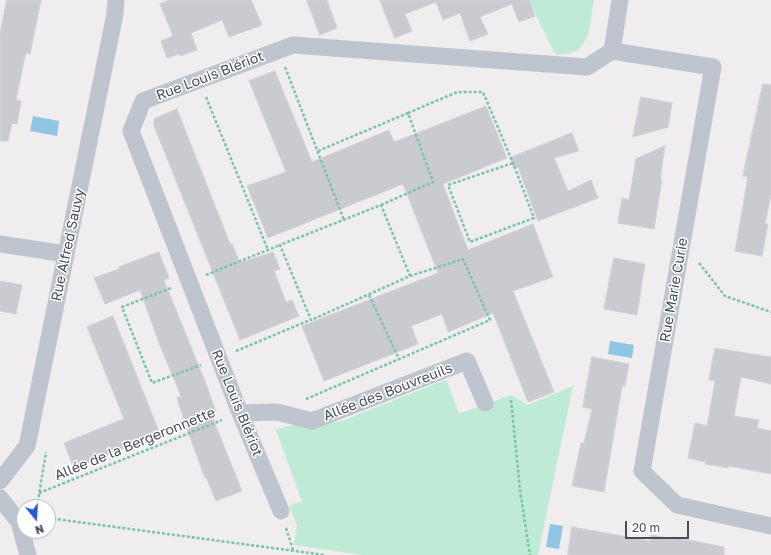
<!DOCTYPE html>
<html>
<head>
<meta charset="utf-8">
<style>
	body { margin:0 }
	#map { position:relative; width:771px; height:555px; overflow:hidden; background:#efeded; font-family:"Golos Text",sans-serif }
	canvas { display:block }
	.north { position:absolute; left:16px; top:499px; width:40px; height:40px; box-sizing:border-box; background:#fff; border:1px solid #b5b8bc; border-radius:50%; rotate:162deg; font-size:11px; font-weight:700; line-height:16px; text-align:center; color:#474d58 }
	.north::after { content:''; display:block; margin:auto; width:14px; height:18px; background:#2957cd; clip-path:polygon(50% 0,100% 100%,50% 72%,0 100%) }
	.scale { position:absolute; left:625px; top:521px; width:64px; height:18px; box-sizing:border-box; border:2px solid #474d58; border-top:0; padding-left:5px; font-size:12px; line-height:14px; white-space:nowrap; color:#474d58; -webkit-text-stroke:3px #fff; paint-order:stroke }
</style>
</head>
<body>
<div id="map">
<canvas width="771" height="555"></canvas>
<div class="north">N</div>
<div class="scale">20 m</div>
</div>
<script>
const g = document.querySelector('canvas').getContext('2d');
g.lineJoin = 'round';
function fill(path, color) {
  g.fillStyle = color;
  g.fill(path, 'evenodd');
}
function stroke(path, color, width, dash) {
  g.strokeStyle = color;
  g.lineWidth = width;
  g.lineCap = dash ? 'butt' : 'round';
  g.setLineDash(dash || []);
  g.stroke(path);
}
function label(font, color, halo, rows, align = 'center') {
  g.font = font + ' "Golos Text",sans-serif';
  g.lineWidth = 3;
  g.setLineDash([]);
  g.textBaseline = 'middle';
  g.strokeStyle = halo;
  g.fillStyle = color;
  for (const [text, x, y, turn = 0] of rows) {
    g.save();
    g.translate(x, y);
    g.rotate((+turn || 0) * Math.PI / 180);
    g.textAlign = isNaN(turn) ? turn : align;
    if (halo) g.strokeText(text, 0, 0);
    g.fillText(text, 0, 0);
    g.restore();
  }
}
const green = new Path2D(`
	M529,0h65c-5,27 -3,58 -39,54z
	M445,380l2,1 12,33 52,-19 17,10 45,-19 -35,169h-176l-68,-10 3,-20 -8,-19 13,-5 -26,-71c21,-9 44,-5 66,-9z`);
const water = new Path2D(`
	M33,116l26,5 -2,15 -27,-5z
	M610,341l24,4 -2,13 -24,-4z
	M550,524l13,2 -4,23 -13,-2z`);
const building = new Path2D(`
	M7,0h34l-11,54 -3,-1 -2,3 -9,44 5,1 -4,23 -5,-1 -4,18h-8v-107z
	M169,0h82l11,25 -33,12 -7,-17 -31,13 6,17 -17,6 -1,-2 -12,4 -6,-17 12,-5 -13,-32z
	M307,0h20l10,28 -17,7z
	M380,0h149l6,16 -16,6 -7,-18 -32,13 8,17 -18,7 -10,-28 -17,7 -7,-18 -31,12 7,17 -17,7z
	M275,71l37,91 77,-32 5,12 92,-36 21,52 -64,26 25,66 65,-26 20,53 -40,14 41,101 -26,10 -35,-89 -45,19 -6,-18 -31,12 7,18 -94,37 -22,-55 136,-53 -35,-89 -135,54 -21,-52 39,-14 -37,-91z
	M763,84l8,1v110l-6,29h3l-6,32 -27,-5 13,-74 -5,-1z
	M641,97l31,6 -4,24 -35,10z
	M177,109l53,135h2l8,19 33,-11 7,17 -6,2 12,31 6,-2 7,16 -59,24 -86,-214v-7z
	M572,133l7,18 -25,7 14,33 23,-11 7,18 -60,23 -20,-54 -4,1 -4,-10z
	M665,146l-5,33h2l-8,50 -36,-6 4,-25 7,2 7,-41z
	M159,252l10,26 -5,2 42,104 10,28 -5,2 31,77 -26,10 -10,-24 -1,1 -19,-52 -9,-28 4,-2 -22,-53 -19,-53 -35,14 -11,-26 25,-9v-2z
	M614,258l31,6 -8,51 -33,-6z
	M0,281l22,4 -6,29 -16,-3z
	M113,316l47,118 -86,34 -10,-25 60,-24 -37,-92z
	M715,348l56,9v27l-30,-7 -7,39 25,4 -2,8 14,3v43l-42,-8 -1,2 -23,-4 1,-2 -18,-4 7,-35 12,3 8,-45 -6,-1z
	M592,357l37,7 -4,22h-3l-18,106 -32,-6 9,-43h3l8,-34 -9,-2z
	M572,527l78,14 1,-6 22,4v-2l51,10v8h-156z`);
const path = new Path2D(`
	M285,67l59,153
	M206,97l62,153
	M408,113l49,-21h26l30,71 21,55 -64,24 -22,-57 65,-22
	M318,151l90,-38 25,69 -52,23
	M699,263l26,33 46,16
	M206,275l74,-30
	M171,288l-49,19 30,76 49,-18
	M369,295l30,64
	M236,351l74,-31
	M306,399l184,-79 -27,-61 -53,17 -99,44 -31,-75 101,-40 29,71
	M511,400l9,90 10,65
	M39,493l183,-73
	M37,507l9,-55
	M48,518l277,37
	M286,528l7,22`);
const minor = new Path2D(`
	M612,51l101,16 -71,404 35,34 94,21
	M0,244l66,10
	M240,413l37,-1 35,9 155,-60 18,42
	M0,481l27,-35 88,-432 1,-14
	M0,498l19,24 9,33
	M281,511l-41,-98 -109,-282 12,-30 150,-56 294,22 25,-16 8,-51`);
const streetNames = [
	["Rue Louis Blériot",210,76,-21],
	["Rue Alfred Sauvy",68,245,-78],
	["Rue Marie Curie",674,290,-80],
	["Allée des Bouvreuils",388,392,-21],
	["Rue Louis Blériot",237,403,68],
	["Allée de la Bergeronnette",135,444,-22]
];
fill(green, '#bfead6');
fill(water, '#90c5e3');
fill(building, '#cacbd1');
stroke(building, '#d1d2d8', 1);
stroke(path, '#7ac4ab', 2.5, [3, 2]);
stroke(minor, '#bfc5ce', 17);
label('14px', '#474d58', '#fff', streetNames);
</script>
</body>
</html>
